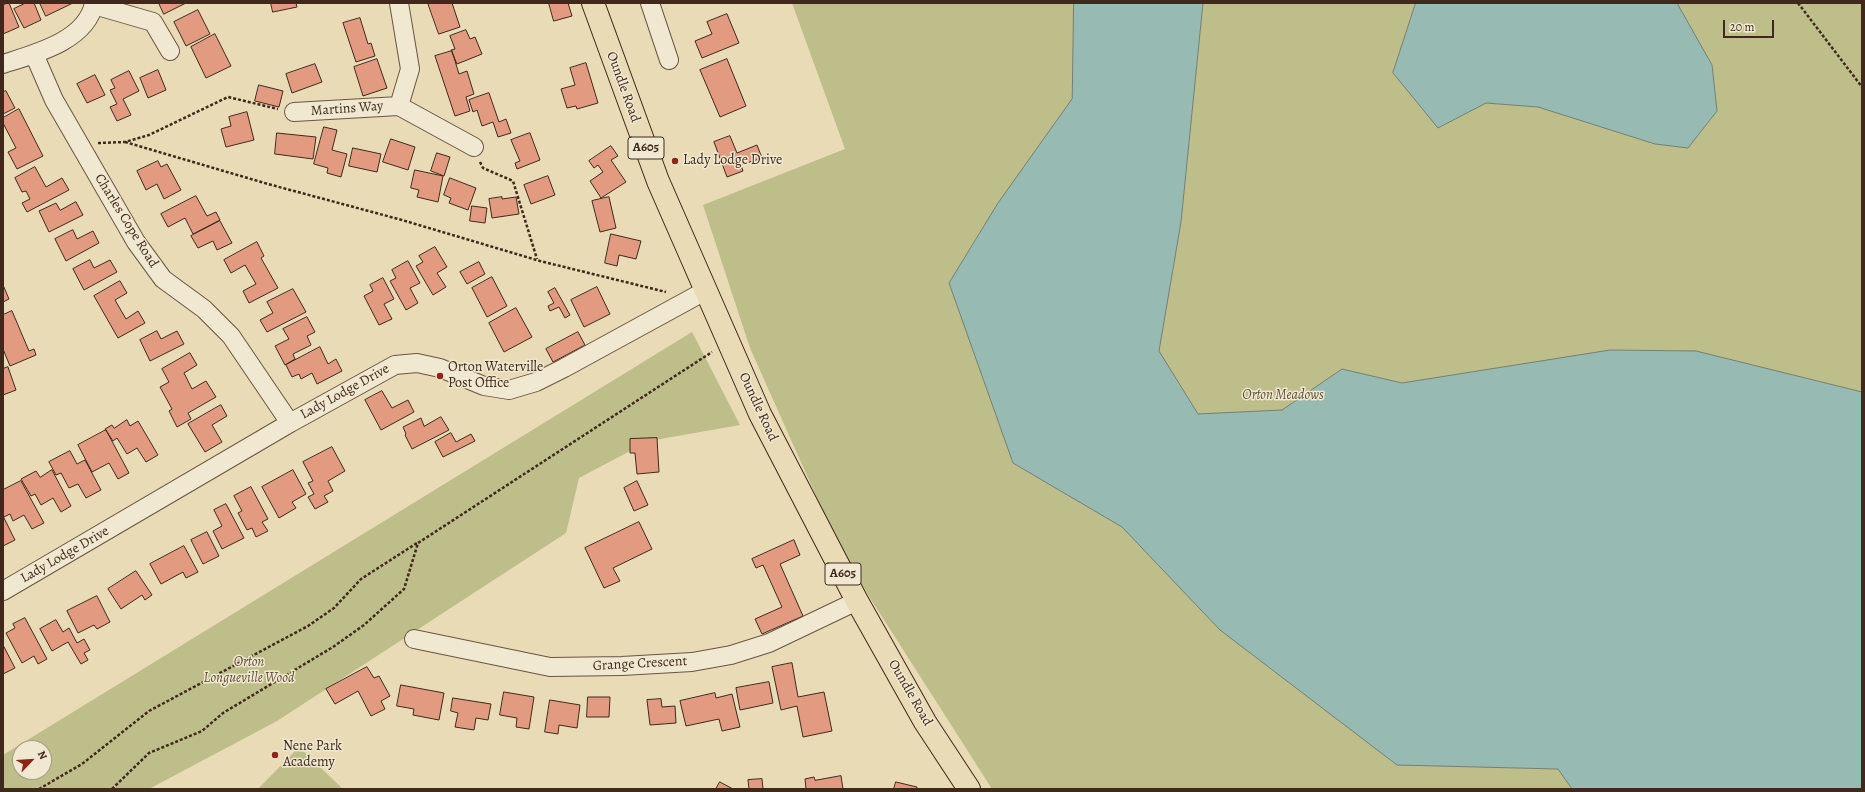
<!DOCTYPE html>
<html>
<head>
<meta charset="utf-8">
<style>
	body { margin:0 }
	#map { position:relative; width:1865px; height:792px; overflow:hidden; background:#e8dbb6; font-family:Alegreya,serif }
	canvas { display:block }
	.frame { position:absolute; inset:0; border:4px solid #40281c; pointer-events:none }
	.north { position:absolute; left:12px; top:740px; width:40px; height:40px; box-sizing:border-box; background:#f0e8d0; border:1px solid #aa9b88; border-radius:50%; rotate:65deg; font-size:11px; font-weight:700; line-height:16px; text-align:center; color:#40281c }
	.north::after { content:''; display:block; margin:auto; width:14px; height:18px; background:#8f2418; clip-path:polygon(50% 0,100% 100%,50% 72%,0 100%) }
	.scale { position:absolute; left:1723px; top:20px; width:51px; height:18px; box-sizing:border-box; border:2px solid #40281c; border-top:0; padding-left:5px; font-size:12px; line-height:14px; white-space:nowrap; color:#40281c; -webkit-text-stroke:3px #f0e8d0; paint-order:stroke }
</style>
</head>
<body>
<div id="map">
<canvas width="1865" height="792"></canvas>
<div class="frame"></div>
<div class="north">N</div>
<div class="scale">20 m</div>
</div>
<script>
const g = document.querySelector('canvas').getContext('2d');
g.lineJoin = 'round';
function fill(path, color) {
  g.fillStyle = color;
  g.fill(path, 'evenodd');
}
function stroke(path, color, width, dash) {
  g.strokeStyle = color;
  g.lineWidth = width;
  g.lineCap = dash ? 'butt' : 'round';
  g.setLineDash(dash || []);
  g.stroke(path);
}
function label(font, color, halo, rows, align = 'center') {
  g.font = font + ' Alegreya,serif';
  g.lineWidth = 3;
  g.setLineDash([]);
  g.textBaseline = 'middle';
  g.strokeStyle = halo;
  g.fillStyle = color;
  for (const [text, x, y, turn = 0] of rows) {
    g.save();
    g.translate(x, y);
    g.rotate((+turn || 0) * Math.PI / 180);
    g.textAlign = isNaN(turn) ? turn : align;
    if (halo) g.strokeText(text, 0, 0);
    g.fillText(text, 0, 0);
    g.restore();
  }
}
const green = new Path2D(`
	M792,3h1070v786h-870l-150,-235 -92,-206 -47,-143 142,-56z
	M692,332l48,93 -91,16 -70,37 -13,55 -289,188 -128,68h-146v-34zM20,748h24v24h-24z
	M299,747l44,42h-85z`);
const water = new Path2D(`
	M1074,3h129l-22,219 -22,129 39,63 84,-4 60,-41 60,14 208,-33 86,1 166,41v397h-290l-14,-20 -161,-4 -177,-135 -98,-103 -109,-64 -64,-180 49,-80 74,-104z
	M1416,3h261l35,62 5,46 -29,37 -33,-4 -117,-37 -52,-4 -48,25 -45,-55z`);
const building = new Path2D(`
	M9,3l10,24 -16,7v-29z
	M26,3h8l7,17 -17,8 -10,-19z
	M40,3h33l-27,13z
	M159,3h27l-22,11z
	M271,3h25l1,4 -24,5z
	M428,3h24l8,24 -21,7z
	M549,3h19l4,13 -18,5z
	M198,10l12,24 -24,12 -12,-24z
	M727,14l12,29 -37,15 -7,-17 17,-7 -5,-12z
	M360,18l8,26 3,-1 4,13 -19,6 -13,-39z
	M466,30l4,9 5,-2 7,17 -25,10 -6,-14 4,-1 -5,-13z
	M215,34l16,32 -25,12 -15,-31z
	M452,51l7,23 8,-3 7,23 -8,3 4,14 -15,5 -20,-60z
	M377,59l10,29 -24,8 -9,-29z
	M727,59l19,47 -26,11 -20,-47z
	M586,63l12,40 -21,6 -1,-3 -9,2 -6,-19 14,-4 -5,-17z
	M315,64l7,18 -30,11 -6,-19z
	M158,70l8,20 -18,8 -8,-20z
	M129,71l10,20 -16,8 8,16 -14,6 -7,-14 7,-3 -7,-14 5,-2 -4,-8z
	M95,75l10,20 -18,8 -10,-19z
	M259,85l24,6 -4,16 -24,-6z
	M6,91l9,17 -12,6v-22z
	M489,93l10,29 7,-3 5,14 -13,4 -5,-15 -11,4 -5,-16 -4,2 -4,-12z
	M19,109l24,47 -26,13 -9,-17 8,-4 -13,-25v-5z
	M247,112l7,28 -28,7 -5,-18 10,-3 -2,-9z
	M324,127l13,3 -5,20 15,4 -6,23 -14,-4 1,-5 -14,-4z
	M277,133l39,4 -3,22 -38,-5z
	M530,133l10,27 -23,9 -2,-6 5,-2 -9,-21z
	M730,136l7,17 20,-8 5,13 -21,7 2,6 -16,6 -13,-35z
	M391,139l24,8 -7,23 -25,-8z
	M611,146l7,10 -7,4 15,22 -25,16 -11,-17 13,-9 -5,-7 -4,3 -5,-7z
	M353,148l28,6 -4,18 -28,-6z
	M437,153l13,4 -6,19 -13,-5z
	M158,161l3,6 6,-3 14,26 -17,9 -7,-15 -11,6 -9,-19z
	M35,167l11,20 16,-9 7,12 -42,22 -5,-9 8,-4 -4,-8 -4,1 -7,-14z
	M415,170l28,6 -5,26 -21,-5 2,-7 -8,-2z
	M548,176l7,19 -24,9 -7,-19z
	M450,178l26,10 -8,22 -19,-7 2,-5 -7,-3z
	M196,196l11,20 9,-4 4,8 -27,14 -8,-16 -17,9 -7,-13z
	M502,197v2l14,-2 3,17 -27,4 -3,-19z
	M609,197l7,31 -16,4 -8,-31z
	M76,202l7,13 -34,17 -10,-21 17,-8 4,7z
	M472,206l15,2 -2,15 -15,-2z
	M220,221l12,22 -15,7 -4,-9 -15,7 -7,-12z
	M73,230l4,9 16,-8 6,12 -33,18 -11,-22z
	M611,234l30,7 -5,18 -17,-4 -2,11 -12,-3z
	M257,242l7,14 -3,2 17,30 -29,15 -6,-12 13,-7 -11,-19 -14,8 -7,-13z
	M435,247l12,20 -10,6 9,14 -13,8 -17,-29 7,-4 -4,-6z
	M90,260l4,8 16,-8 7,12 -33,18 -11,-21z
	M408,261l12,22 -10,5 8,15 -12,7 -16,-29 6,-3 -4,-8z
	M479,262l6,12 -18,10 -7,-12z
	M492,277l15,29 -20,11 -15,-29z
	M383,278l11,21 -10,5 8,15 -13,6 -15,-29 9,-5 -3,-6z
	M120,281l7,12 -12,7 11,19 12,-8 7,12 -27,15 -24,-42z
	M3,285l6,14 -6,3z
	M597,287l13,27 -26,13 -13,-27z
	M555,288l15,27 -5,3 -6,-11 -9,4 -2,-5 6,-3 -6,-11z
	M293,289l13,23 -39,20 -7,-12 13,-7 -6,-11z
	M516,308l16,29 -28,15 -15,-29z
	M12,311l17,40 5,-2 2,6 -26,11 -7,-17v-34z
	M307,317l8,15 -8,4 4,9 -18,9 2,5 -10,6 -10,-19 14,-7 -6,-10z
	M157,331l4,8 16,-8 7,13 -34,17 -10,-21z
	M578,332l7,13 -32,17 -7,-13z
	M320,347l8,17 8,-5 6,12 -25,13 -5,-11 -11,6 -2,-5 -7,3 -6,-12z
	M190,353l7,12 -13,8 8,16 14,-8 10,16 -28,16 3,6 -14,8 -8,-16 3,-2 -12,-22 9,-5 -7,-13z
	M8,367l8,23 -13,5v-26z
	M382,391l10,17 16,-8 6,12 -33,18 -16,-30z
	M221,405l6,11 -15,9 10,17 -17,10 -17,-28z
	M441,417l8,13 -37,19 -7,-14 1,-1 -3,-7 18,-9 3,8z
	M127,420l3,6 8,-5 20,34 -12,7 -9,-14 -10,6 -10,-16 -4,3 -8,-12 7,-4 2,3z
	M106,430l23,43 -11,6 -9,-16 -17,9 -14,-27z
	M451,433l5,9 15,-8 4,7 -32,16 -8,-15z
	M657,438l2,34 -22,2 -2,-21h-5v-14z
	M332,447l13,24 -17,10 5,10 -9,5 4,6 -13,7 -7,-12 6,-3 -6,-11 5,-2 -10,-19z
	M70,451l7,13 8,-4 16,30 -15,8 -8,-14 -9,4 -8,-15 -5,2 -7,-13z
	M52,470l19,36 -10,6 -8,-14 -12,7 -6,-11 -4,2 -10,-17 15,-8 4,6z
	M293,470l13,24 -14,8 4,6 -17,10 -17,-31z
	M21,481l23,42 -12,6 -8,-14 -11,6 -3,-7 -6,3 -1,-2v-25z
	M637,481l11,24 -14,6 -10,-23z
	M251,487l17,32 -6,3 6,9 -12,6 -4,-9 -5,2 -9,-17 4,-2 -8,-15z
	M226,504l18,34 -22,11 -9,-18 9,-5 -8,-16z
	M3,516l12,24 -12,6z
	M639,522l13,27 -39,19 7,13 -16,7 -19,-40z
	M207,532l12,24 -16,8 -12,-24z
	M794,540l6,15 -20,9 23,52 -41,18 -7,-15 27,-12 -19,-42 -7,3 -4,-9z
	M184,546l14,26 -12,6 -3,-6 -22,12 -11,-20z
	M136,571l16,24 -7,5 -3,-5 -21,14 -13,-20z
	M97,596l13,26 -13,7 -3,-4 -16,8 -11,-22z
	M25,618l22,41 -9,5 -4,-8 -12,7 -16,-30 9,-5 -2,-4z
	M56,620l7,12 6,-4 8,15 7,-4 6,11 -6,3 4,7 -7,4 -13,-22 -16,9 -12,-22z
	M3,645l12,23 -12,6z
	M792,663l6,34 26,-5 8,39 -29,6 -6,-31 -16,4 -9,-43z
	M367,667l7,11 5,-2 11,20 -9,5 4,8 -14,7 -13,-25 -23,13 -9,-15z
	M769,682l4,21 -33,7 -4,-22z
	M401,685l43,8 -5,27 -26,-5 1,-6 -17,-3z
	M504,692l30,5 -5,32 -13,-2 1,-9 -17,-3z
	M715,693l1,5 16,-4 8,33 -18,4 -3,-12 -33,7 -6,-25z
	M588,697h22l-1,20h-22z
	M453,698l38,6 -3,16 -12,-2 -2,12 -19,-3 3,-14 -7,-2z
	M661,699l1,8 13,-1 1,17 -26,2 -3,-25z
	M550,700l30,5 -3,23 -18,-3 -1,9 -13,-2z
	M841,776l2,13h-37l-1,-10 9,-2 1,3z
	M762,779l1,10h-14l-1,-9z
	M720,782l13,7h-17z
	M896,782l21,5v2h-23z`);
const path = new Path2D(`
	M1798,3l64,84
	M125,142l143,42 134,36 138,41 126,31
	M98,143l27,-1 24,-7 79,-38 50,12
	M480,162l3,6 30,13 24,78
	M39,789l43,-25 67,-53 159,-85 26,-18 27,-29 56,-36
	M112,789l37,-36 53,-22 21,-18 110,-66 31,-22 40,-36 14,-46 294,-191`);
const minor = new Path2D(`
	M399,3l11,66 -11,37
	M650,3l19,57
	M94,5l59,17 17,29
	M34,54l20,46 82,142 27,37 41,30 27,27 59,87
	M3,64c31,-10 84,-23 91,-61
	M294,112l105,-6 75,41
	M3,591l287,-168 105,-58 22,-2 23,5 44,18 25,4 27,-8 28,-14 141,-77
	M414,639l136,28 72,-1 70,-4 39,-7 38,-12 88,-42`);
const major = new Path2D(`
	M593,3l65,178 102,233 97,187 68,121 44,67`);
const markers = [
	[675,161,4,"#8f2418"],
	[440,376,4,"#8f2418"],
	[275,755,4,"#8f2418"]
];
const shields = [
	[646,148,36],
	[843,574,36]
];
const shieldNames = [
	["A605",646,148],
	["A605",843,574]
];
const streetNames = [
	["Oundle Road",623,87,70],
	["Martins Way",347,109,-4],
	["Charles Cope Road",126,221,58],
	["Lady Lodge Drive",345,392,-29],
	["Oundle Road",758,407,65],
	["Lady Lodge Drive",65,555,-30],
	["Grange Crescent",640,664,-3],
	["Oundle Road",910,693,60]
];
const poiNames = [
	["Lady Lodge Drive",683,161],
	["Orton Waterville",448,368],
	["Post Office",448,384],
	["Nene Park",283,747],
	["Academy",283,763]
];
const parkNames = [
	["Orton Meadows",1283,396],
	["Orton",249,663],
	["Longueville Wood",249,679]
];
fill(green, '#bdbe89');
fill(water, '#97bbb2');
stroke(water, '#748076', 1);
fill(building, '#e29b80');
stroke(building, '#40281c', 1);
stroke(minor, '#6a5542', 20);
stroke(major, '#40281c', 24);
stroke(path, '#40281c', 2.5, [3, 2]);
stroke(minor, '#f0e8d0', 18);
stroke(major, '#e8dbb6', 22);
for (const [x, y, r, color] of markers) {
  const dot = new Path2D();
  dot.arc(x, y, r, 0, 2 * Math.PI);
  g.fillStyle = color;
  g.fill(dot);
  stroke(dot, '#f0e8d0', 1.5);
}
for (const [x, y, w] of shields) {
  const box = new Path2D();
  box.roundRect(x - w / 2, y - 11, w, 22, 3);
  g.fillStyle = '#f0e8d0';
  g.fill(box);
  stroke(box, '#40281c', 1);
}
label('bold 13px', '#40281c', null, shieldNames);
label('14px', '#40281c', '#f0e8d0', streetNames);
label('14px', '#40281c', '#f0e8d0', poiNames, 'left');
label('italic 14px', '#5f4e37', '#f0e8d0', parkNames);
</script>
</body>
</html>
